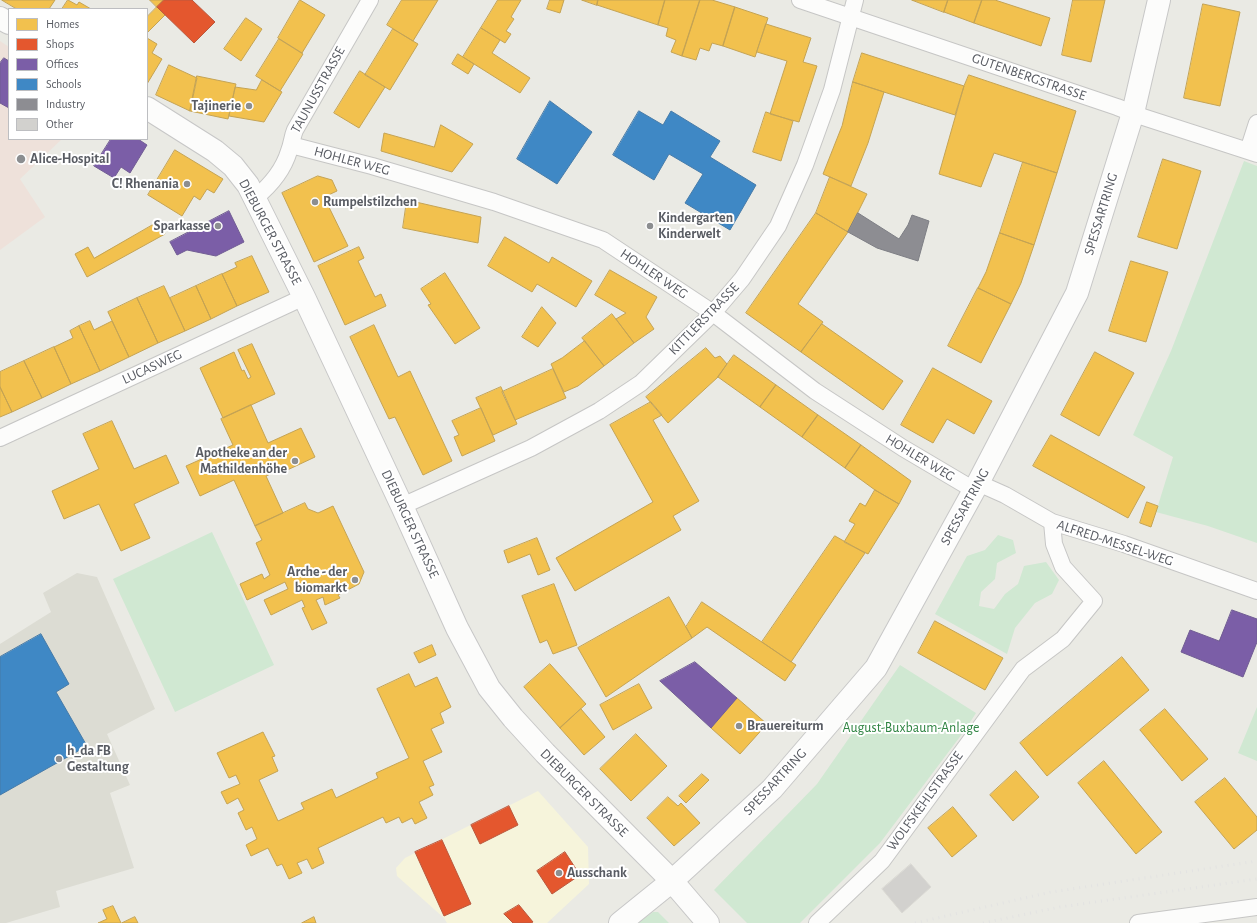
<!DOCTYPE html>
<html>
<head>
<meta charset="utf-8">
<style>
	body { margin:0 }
	#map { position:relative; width:1257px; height:923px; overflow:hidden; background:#eaeae4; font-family:"Alegreya Sans",sans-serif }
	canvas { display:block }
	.legend { position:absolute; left:8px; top:8px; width:140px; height:132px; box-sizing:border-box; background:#fff; border:1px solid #bdbec1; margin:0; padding:5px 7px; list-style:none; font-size:12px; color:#595c63 }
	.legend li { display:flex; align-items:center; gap:8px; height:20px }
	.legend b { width:20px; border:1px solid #bdbec1 }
</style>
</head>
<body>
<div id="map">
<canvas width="1257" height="923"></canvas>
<ul class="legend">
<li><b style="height:11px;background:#f2c14e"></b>Homes</li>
<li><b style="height:11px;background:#e4572e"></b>Shops</li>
<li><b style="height:11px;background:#7b5ea7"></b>Offices</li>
<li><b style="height:11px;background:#3f88c5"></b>Schools</li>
<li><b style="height:11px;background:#8d8d92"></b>Industry</li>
<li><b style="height:11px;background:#d2d1ce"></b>Other</li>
</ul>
</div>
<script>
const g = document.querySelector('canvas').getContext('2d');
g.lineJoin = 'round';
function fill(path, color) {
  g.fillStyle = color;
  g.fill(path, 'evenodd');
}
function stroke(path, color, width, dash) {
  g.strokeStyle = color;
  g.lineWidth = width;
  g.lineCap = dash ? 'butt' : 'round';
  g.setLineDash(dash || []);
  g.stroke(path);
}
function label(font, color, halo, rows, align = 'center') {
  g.font = font + ' "Alegreya Sans",sans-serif';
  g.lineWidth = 4;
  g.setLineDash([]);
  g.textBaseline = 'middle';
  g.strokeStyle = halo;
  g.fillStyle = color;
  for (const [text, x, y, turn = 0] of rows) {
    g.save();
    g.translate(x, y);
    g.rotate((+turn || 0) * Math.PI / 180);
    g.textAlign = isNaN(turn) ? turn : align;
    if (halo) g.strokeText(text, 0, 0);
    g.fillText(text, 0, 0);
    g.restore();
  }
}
const commercial = new Path2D(`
	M538,791l50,56 1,37 -42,39h-100l-3,-5 -47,-42 -1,-8 9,-10z`);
const education = new Path2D(`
	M77,573l20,4 58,132 -48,25 23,51 -20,8 24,75 -78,23 4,16 -54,16h-6v-279l51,-32 -8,-19z`);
const medical = new Path2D(`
	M0,41l9,6v92h53l-42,40 25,38 -45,33z`);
const green = new Path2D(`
	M1244,161l13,5v377l-49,-17 -52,-14 17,-55 -40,-22 38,-84z
	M212,532l62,133 -99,47 -62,-133z
	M998,535l15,5 3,13 -19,10 -2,16 -14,13 -2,14 15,3 11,-15 13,-10 6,-18 22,-4 13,18 -7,14 -17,9 -20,25 -8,26 -72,-40 32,-58 18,-6z
	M900,665l76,48 -11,17 -85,113 -80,80h-53l-33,-33 103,-106z
	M1257,707v54l-19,-8z
	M653,912h5l11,11h-31z`);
const homes = new Path2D(`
	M2,0h53l-6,9h-32z
	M68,0l9,5 2,-3 12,7h-29z
	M150,0h14l-7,7z
	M300,0l25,15 -23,38 -24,-15z
	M402,0h36l-25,41 -26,-16z
	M498,0h23l-10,17 3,2 -8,12 5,3 -6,9 -24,-15z
	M550,0h14l-4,13 -13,-4z
	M582,0h16l-1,5z
	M598,0h67l-7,25 -61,-20z
	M665,0h35l-18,56 -11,-4 5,-12 -10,-4 2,-8 -10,-3z
	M700,0h12l23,7 -12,39 -11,-3 -3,8 -9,-3 -4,12 -14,-4z
	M912,0h36l-4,12z
	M948,0h34l-8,23 -30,-11z
	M982,0h13l55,18 -9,28 -67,-23z
	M1073,0h32l-14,62 -29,-7z
	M1203,4l37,8 -20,94 -36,-8z
	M157,7l8,8 -18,18v-16z
	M735,7l33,11 -13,39 -32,-11z
	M246,18l16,11 -21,32 -17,-12z
	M766,24l45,14 -8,24 14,4 -18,56 -29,-8 17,-53 -30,-9z
	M481,28l19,12 -8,13 38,25 -10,15 -57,-36z
	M393,29l25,15 -28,46 -25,-15z
	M147,38l10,6 -5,9 10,6 -15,25z
	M279,39l24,15 -23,37 -24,-15z
	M862,53l102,33 -9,29 -102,-33z
	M458,54l16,10 -6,10 -16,-10z
	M169,65l28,13 -7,33 -34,-16z
	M360,71l25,16 -26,41 -25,-15z
	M969,75l107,36 -19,62 -63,-20 -13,34 -42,-13 25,-88z
	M197,76l39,8 -8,35 -38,-8z
	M262,80l20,12 -18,30 -35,-6 6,-29 21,3z
	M853,82l31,10 -16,51 -17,43 -28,-12 19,-48z
	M766,112l27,9 -12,40 -28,-9z
	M441,125l32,19 -21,28 -71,-21 3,-18 50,14z
	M175,150l48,29 -9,14 -7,-4 -7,11 -6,-4 -12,20 -34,-21z
	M1163,159l38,12 -24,78 -39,-12z
	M1023,162l34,11 -23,72 -34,-12z
	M318,176l14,4 5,11 -13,6 24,49 -34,16 -32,-69z
	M830,177l37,17 -19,38 -32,-19z
	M407,200l74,17 -3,26 -75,-15z
	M816,213l32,19 -50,72 25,18 -22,30 -55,-39z
	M158,222l7,12 -78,43 -12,-23 13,-7 6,11z
	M1000,233l34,12 -13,38 -10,21 -33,-16 8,-16z
	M505,237l44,26 3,-6 40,24 -16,26 -39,-23 -5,8 -44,-26z
	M359,247l5,11 -6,3 17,36 6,-3 5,12 -41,19 -27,-59z
	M252,256l17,36 -32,14 -15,-32 15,-7 -2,-4z
	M1131,261l37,11 -22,70 -37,-11z
	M610,270l47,27 -11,20 8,12 -20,14 -18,-24 10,-6 -31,-18z
	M445,273l35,55 -25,16 -27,-39 3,-1 -10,-15z
	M222,274l15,32 -26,13 -15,-33z
	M164,286l21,45 -27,12 -21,-45z
	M196,286l15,33 -26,12 -15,-33z
	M978,288l33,16 -30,59 -33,-17z
	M137,298l21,45 -29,14 -21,-45z
	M542,307l14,16 -18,24 -16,-10z
	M612,314l22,29 -30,23 -22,-28z
	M90,321l4,9 18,-9 17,36 -29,14 -21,-45z
	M822,324l81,57 -20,29 -82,-58z
	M374,325l24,52 12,-6 42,90 -29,14 -28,-58 -6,2 -39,-82z
	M79,326l21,45 -29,13 -17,-37 19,-9 -3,-7z
	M585,341l19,25 -26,20 -14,6 -13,-28 11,-6z
	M252,344l23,50 -52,24 -23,-50 34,-16 8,19 2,-1 4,9 3,-2 -13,-27z
	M54,347l17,37 -29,14 -18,-37z
	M706,348l9,10 5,-2 7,8 -9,13 -50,46 -22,-26z
	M1095,352l39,21 -35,63 -38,-21z
	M734,355l42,30 -16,22 -42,-30z
	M24,361l18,37 -30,14 -12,-25v-15z
	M933,368l59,33 -18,33 -27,-15 -14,24 -32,-18z
	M553,369l13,29 -51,22 -13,-28z
	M776,385l42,30 -16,22 -42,-30z
	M0,387l12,25 -12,5z
	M501,387l16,37 -24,11 -17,-37z
	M651,402l11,13 -9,5 46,81 -26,15 8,14 -106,61 -19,-33 97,-56 -43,-77z
	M251,405l17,38 33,-15 14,29 -32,15 -1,-3 -16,7 17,37 -28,13 -21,-46 -34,16 -14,-30 47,-21 -12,-26z
	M481,408l14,33 -33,15 -8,-19 5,-2 -7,-14z
	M818,415l43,30 -16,23 -43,-31z
	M112,421l22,48 32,-14 13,28 -45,21 16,34 -29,13 -22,-47 -35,15 -12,-28 47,-22 -16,-35z
	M1051,435l94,52 -17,31 -95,-52z
	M861,445l50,36 -12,23 -24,-14 -30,-22z
	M875,490l24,14 -31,50 -24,-12 11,-18 -6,-3 11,-18 5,3z
	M1147,502l11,4 -7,21 -11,-4z
	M305,503l3,6 10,4 15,-7 31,66 -5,12 -21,11 2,3 -15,7 -2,-8 -7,3 11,23 -15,7 -10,-22 3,-1 -3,-7 -31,15 -7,-15 24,-11 -3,-7 -38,18 -7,-16 22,-10 2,5 6,-4 -14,-32 6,-3 -7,-14z
	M835,536l30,17 -74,109 -29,-20z
	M537,538l13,32 -12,5 -8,-21 -22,9 -4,-12z
	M554,584l23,61 -24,9 -6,-14 -7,3 -18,-47z
	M669,597l23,41 -86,59 -28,-49z
	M702,602l94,63 -11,16 -78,-54 -15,11 -6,-11z
	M935,621l68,37 -18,32 -67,-37z
	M432,645l4,10 -17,8 -5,-10z
	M1122,657l27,33 -102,86 -27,-33z
	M550,664l36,40 -26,24 -36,-41z
	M409,674l6,13 22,-10 14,30 -11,6 4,10 -13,6 11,23 -19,9 11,24 -5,2 4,8 -14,7 8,16 -12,6 -3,-6 -10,5 -3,-6 -13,6 -3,-6 -65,31 6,15 -12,6 -5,-10 -10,4 5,10 -13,6 -7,-15 -5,2 -9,-18 -17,8 -5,-11 11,-6 -5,-12 -6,3 -8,-17 6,-3 -6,-12 -11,6 -6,-12 19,-8 -4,-9 -7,3 -12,-25 46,-21 12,24 -3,1 6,14 -19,9 19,41 26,-12 -3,-6 31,-14 4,9 42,-20 -2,-5 33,-15 -32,-69z
	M639,684l13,24 -39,22 -13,-25z
	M737,698l30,26 -27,30 -29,-26z
	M581,709l24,28 -21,18 -24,-27z
	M1165,709l43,50 -26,22 -42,-51z
	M636,734l31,32 -36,35 -31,-32z
	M1104,761l58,71 -26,22 -58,-71z
	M1016,771l23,26 -26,24 -23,-26z
	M702,774l7,6 -23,23 -7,-7z
	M1225,778l32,39v13l-23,19 -39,-47z
	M668,797l10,9 3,-3 19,20 -26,23 -27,-28z
	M953,807l24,29 -25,21 -24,-29z
	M113,906l8,17h-23l9,-4 -4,-9z
	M135,917l3,6h-16z
	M314,917l2,6h-14z`);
const shops = new Path2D(`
	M164,0h28l23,22 -21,21 -37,-36z
	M509,806l9,19 -38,19 -9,-19z
	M442,840l29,64 -27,12 -29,-64z
	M565,852l15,23 -28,19 -15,-23z
	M519,905l14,17 -2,1h-18l-9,-9z`);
const offices = new Path2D(`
	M4,58l5,3v47l-9,-5v-40z
	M111,139h27l9,6 -17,28 -9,-6 -7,11 -20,-12z
	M229,211l15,31 -28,14 -29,-6 -10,5 -7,-13z
	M1232,610l25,9v23l-14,35 -62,-25 9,-22 29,11z
	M695,662l42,36 -26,30 -51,-47z`);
const schools = new Path2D(`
	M550,101l42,31 -35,52 -40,-25z
	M639,111l24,14 8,-14 49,30 -10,16 46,28 -26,45 -45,-27 18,-29 -34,-20 -15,26 -41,-25z
	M41,634l28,50 -13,8 31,54 -87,49v-138z`);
const industry = new Path2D(`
	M858,213l41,26 9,-14 4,-10 17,6 -11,40 -41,-13 -29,-16z`);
const building = new Path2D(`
	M911,864l20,23 -29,26 -20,-24z`);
const street = new Path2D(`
	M800,0l317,107 26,10 114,37
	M291,145l81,21 122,36 109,38 110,73 102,78 88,57 71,42
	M1248,151l9,-28
	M255,198c16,-13 28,-27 34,-47 3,-7 3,-14 6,-21l75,-130
	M0,438l304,-141
	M978,483l27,12 47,27 72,22 133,47
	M402,506l129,-58 68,-37 42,-28 72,-70 29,-34 36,-53 27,-61 27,-75 23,-90
	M817,923l65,-62 141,-192 40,-30 31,-38 -31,-34 -9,-23 -2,-22
	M1138,923l119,-16`);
const secondary = new Path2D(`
	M0,18l9,5
	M147,108l68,43 18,15 15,19 56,112 98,209 55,122 32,60 24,30 32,35 127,128 36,42
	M620,923l52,-42 100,-92 104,-121 102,-185 99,-190 56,-180 26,-113`);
const rail = new Path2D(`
	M915,923l136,-31 206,-31
	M983,923l77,-16 197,-28`);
const markers = [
	[249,106,4,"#8c8e90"],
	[21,159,5,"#8c8e90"],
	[187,184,4,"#8c8e90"],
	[315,202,4,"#8c8e90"],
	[218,226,4,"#8c8e90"],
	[650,226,4,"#8c8e90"],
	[295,461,4,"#8c8e90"],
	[355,580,4,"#8c8e90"],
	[739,726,4,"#8c8e90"],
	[59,759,4,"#8c8e90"],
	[559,873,4,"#8c8e90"]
];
const streetNames = [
	["GUTENBERGSTRASSE",1029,77,19],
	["TAUNUSSTRASSE",318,90,-61],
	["HOHLER WEG",352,161,15],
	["SPESSARTRING",1101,214,-73],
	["DIEBURGER STRASSE",270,232,62],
	["HOHLER WEG",654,274,34],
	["KITTLERSTRASSE",704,319,-46],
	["LUCASWEG",152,367,-25],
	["HOHLER WEG",920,458,31],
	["SPESSARTRING",965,507,-61],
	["DIEBURGER STRASSE",410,524,65],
	["ALFRED-MESSEL-WEG",1115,543,18],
	["SPESSARTRING",775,782,-47],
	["DIEBURGER STRASSE",584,793,45],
	["WOLFSKEHLSTRASSE",925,801,-54]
];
const poiNames = [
	["Tajinerie",241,106,"right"],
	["Alice-Hospital",30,159],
	["C! Rhenania",179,184,"right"],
	["Rumpelstilzchen",323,202],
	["Kindergarten",658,218],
	["Kinderwelt",658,234],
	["Sparkasse",210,226,"right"],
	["Apotheke an der",287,453,"right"],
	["Mathildenhöhe",287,469,"right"],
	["Arche - der",347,572,"right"],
	["biomarkt",347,588,"right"],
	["Brauereiturm",747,726],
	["h_da FB",67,751],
	["Gestaltung",67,767],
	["Ausschank",567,873]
];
const parkNames = [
	["August-Buxbaum-Anlage",911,728]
];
fill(commercial, '#f6f4db');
fill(education, '#dcdcd3');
fill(medical, '#eee1da');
fill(green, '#d0e8d2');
fill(homes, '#f2c14e');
stroke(homes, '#c4a354', 1);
fill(shops, '#e4572e');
stroke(shops, '#ba583e', 1);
fill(offices, '#7b5ea7');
stroke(offices, '#715d93', 1);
fill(schools, '#3f88c5');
stroke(schools, '#477ba8', 1);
fill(industry, '#8d8d92');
stroke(industry, '#7d7e84', 1);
fill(building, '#d2d1ce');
stroke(building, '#dad9d3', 1);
stroke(street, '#c6c6c5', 18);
stroke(secondary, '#c7c7c7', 24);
stroke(street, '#fcfcfb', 16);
stroke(secondary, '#fcfcfb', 22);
stroke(rail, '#e3e3e2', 3, [1, 5]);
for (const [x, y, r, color] of markers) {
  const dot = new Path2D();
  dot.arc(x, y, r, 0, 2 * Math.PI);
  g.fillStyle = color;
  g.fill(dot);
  stroke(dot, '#fff', 1.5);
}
label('14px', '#595c63', '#fff', streetNames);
label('bold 14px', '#595c63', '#fff', poiNames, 'left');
label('14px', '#2f8442', '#fff', parkNames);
</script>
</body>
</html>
